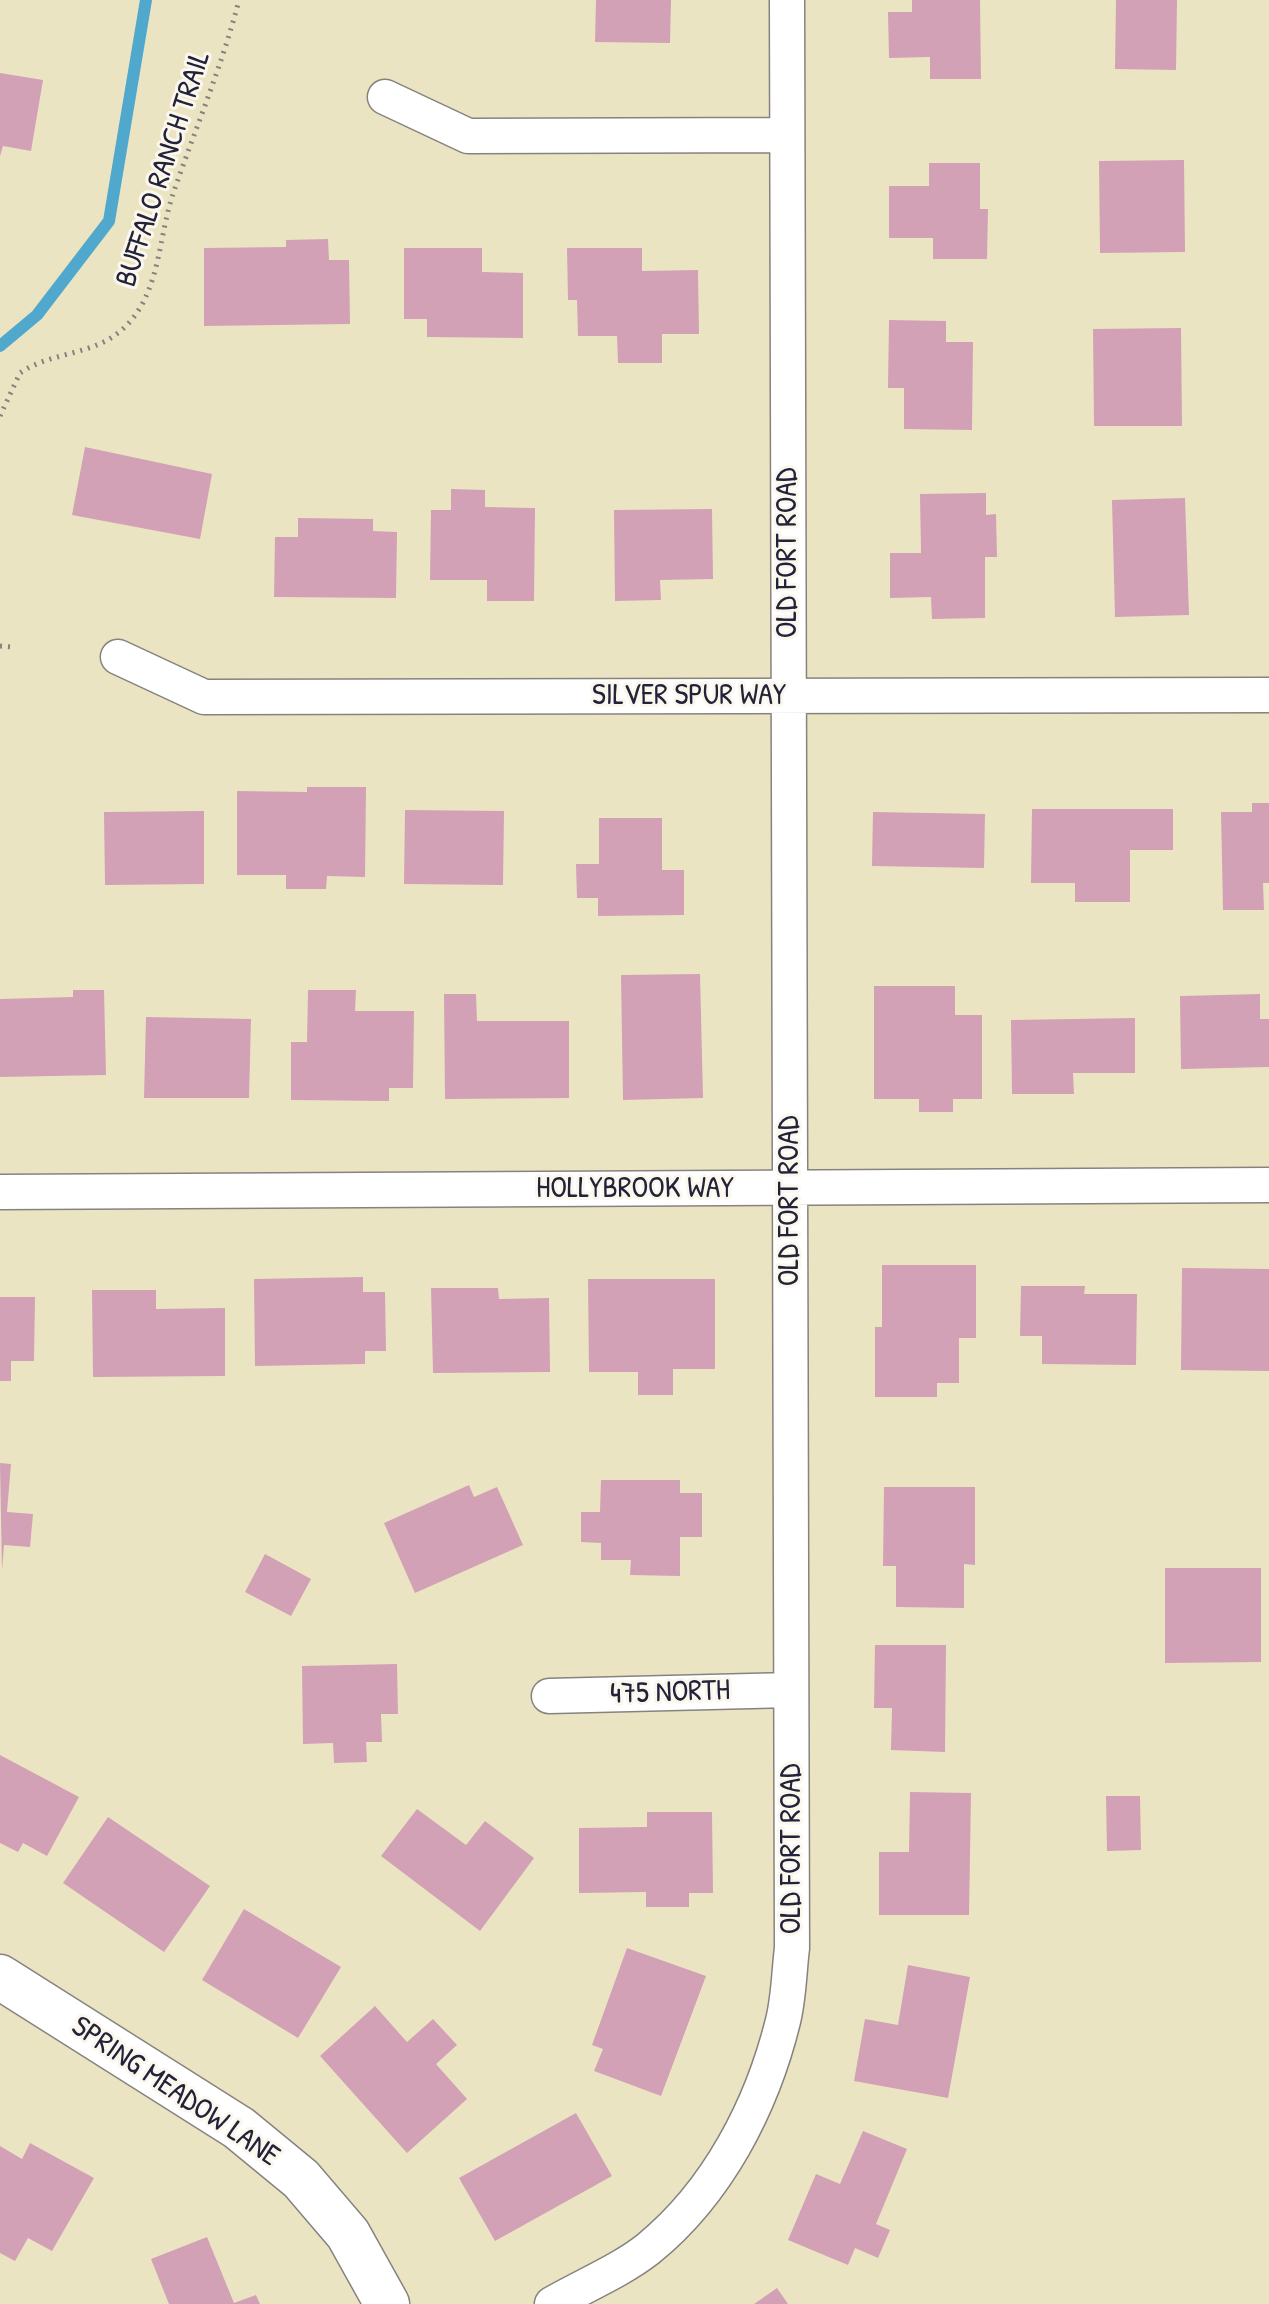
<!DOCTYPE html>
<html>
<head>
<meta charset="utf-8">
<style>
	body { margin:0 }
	canvas { display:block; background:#ebe4c3 }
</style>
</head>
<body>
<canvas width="1269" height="2304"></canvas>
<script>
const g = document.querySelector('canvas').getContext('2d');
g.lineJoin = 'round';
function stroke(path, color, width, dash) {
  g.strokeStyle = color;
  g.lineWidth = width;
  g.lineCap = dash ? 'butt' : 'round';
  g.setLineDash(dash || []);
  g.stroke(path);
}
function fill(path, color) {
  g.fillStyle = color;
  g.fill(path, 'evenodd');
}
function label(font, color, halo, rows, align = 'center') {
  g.font = font + ' "Patrick Hand",sans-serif';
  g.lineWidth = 6;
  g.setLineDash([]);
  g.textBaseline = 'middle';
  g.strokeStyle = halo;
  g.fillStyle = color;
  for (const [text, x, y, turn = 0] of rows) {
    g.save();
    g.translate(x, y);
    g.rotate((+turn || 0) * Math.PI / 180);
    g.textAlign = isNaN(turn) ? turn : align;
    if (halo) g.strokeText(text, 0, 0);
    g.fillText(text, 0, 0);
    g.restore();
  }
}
const stream = new Path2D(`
	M0,346l37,-31 72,-94 37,-221`);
const building = new Path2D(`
	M596,0h75l-1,43 -75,-1z
	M912,0h68l1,79h-51v-22l-41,1 -1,-46h24z
	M1116,0h61l-1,70 -61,-1z
	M0,73l43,7 -12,71 -28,-5 -3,10z
	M1184,160l1,92 -85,1 -1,-92z
	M929,163h51v46h8l-1,50h-54v-21h-44v-52h40z
	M328,239l1,21h20l1,64 -146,2v-78l82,-1v-7z
	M404,248h78v24l41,1v65l-96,-1v-18h-23z
	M567,248h75v23l56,-1 1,64h-37v29h-44l-1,-27h-39l-1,-36h-9z
	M889,320l57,1v21h27l-1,88 -68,-1v-41h-16z
	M1181,328l1,98h-88l-1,-97z
	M85,447l127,27 -12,65 -128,-24z
	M451,489l34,1v17l50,1 -1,93h-47v-21h-57l1,-70h20z
	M986,493v22l10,-1 1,43h-12v61l-53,1 -1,-22 -41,1v-45h31l-1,-59z
	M1185,498l4,117 -74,2 -3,-117z
	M712,509l1,70 -53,1 1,20 -46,1 -1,-91z
	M298,518l75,1v12l24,1 -1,66 -122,-1 1,-60h23z
	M307,787h59l-1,90 -38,-1 -1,13h-40v-14h-49v-84l70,1z
	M1252,803h17v80h-6l1,27h-41l-2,-98h31z
	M1032,809h141v41h-43v52h-55v-19h-44z
	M405,810l99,1 -1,74 -99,-1z
	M204,811v73l-99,1 -1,-73z
	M873,812l112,2 -1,54 -112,-2z
	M599,818h63v52h22v45l-86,1v-18h-21l-1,-34h23z
	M700,974l3,124 -80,2 -2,-125z
	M874,986h81v29h27v84h-29v13h-34v-13h-45z
	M73,990h31l2,85 -106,2v-78l73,-2z
	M308,990h48l-1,21h59l-1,77h-24v13l-98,-1v-58h16z
	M444,994h32l1,27h92v77l-124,1z
	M1260,994v25h9v48l-88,2 -1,-73z
	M146,1017l105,2 -2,79h-105z
	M1135,1018v55h-62l1,21h-62l-1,-74z
	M882,1265h94v73h-17v45h-22v14h-62v-70h7z
	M1182,1268l87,1v102l-88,-1z
	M363,1277v15h22l1,59h-21v13l-110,2 -1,-87z
	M588,1279h127v90h-42v26h-35v-23h-49z
	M1021,1286h64l-1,8h53l-1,71 -94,-1v-28h-22z
	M431,1288h67l1,11 50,-1 1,74 -117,1z
	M92,1290h64v19l69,-1v68l-132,1z
	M0,1297h35l-1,64h-23v20h-11z
	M0,1463l11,1 -4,48 26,2 -3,33 -26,-2 -2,26z
	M601,1480h79v13h22v44h-22v39l-50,-1 1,-15h-30v-17l-20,-1v-30h19z
	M469,1485l5,12 23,-10 26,58 -108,48 -31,-70z
	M884,1487h91v78l-11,-1v44l-68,-1v-41h-13z
	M265,1554l46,25 -20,37 -46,-24z
	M1165,1568h96v94l-96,1z
	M875,1645h71l-1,107 -54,-2 1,-42h-18z
	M397,1664l1,50h-17l1,28h-16l1,20 -33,1 -1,-20 -30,1 -1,-78z
	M0,1755l79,42 -32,59 -24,-13 -5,9 -18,-9z
	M910,1792l61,1 -2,122h-90v-63h30z
	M1106,1796h34l1,54 -34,1z
	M417,1809l49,36 19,-24 49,37 -54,73 -99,-75z
	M647,1812h65l1,81h-24v14h-43v-15l-67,1v-65l68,-1z
	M108,1817l102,69 -46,66 -101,-69z
	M244,1909l97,58 -43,71 -96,-58z
	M627,1948l79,28 -45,120 -67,-25 9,-22 -11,-4z
	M908,1965l62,12 -22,121 -94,-17 11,-62 33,6z
	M375,2006l32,36 26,-23 24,26 -21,19 31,35 -60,54 -87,-97z
	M576,2113l36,63 -117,65 -36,-63z
	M863,2131l44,18 -31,75 14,6 -12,28 -23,-10 -7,17 -60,-25 28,-66 24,10z
	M30,2143l64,35 -42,73 -24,-13 -13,23 -15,-8v-107l22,13z
	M207,2237l27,66 22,-8 4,9h-91l-18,-45z
	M777,2288l11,16h-34z`);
const path = new Path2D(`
	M0,416l20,-43c31,-22 76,-17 105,-46 36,-35 33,-91 49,-136 22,-64 48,-125 65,-191
	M0,646l12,1`);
const street = new Path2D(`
	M385,97l83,39 319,-1
	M118,657l86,40 1065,-2
	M0,1192l1269,-7
	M549,1696l242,-6
	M552,2304c31,-18 68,-33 96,-55 70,-57 114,-143 135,-228 6,-24 6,-49 9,-73l-5,-1948`);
const secondary = new Path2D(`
	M0,1977l239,151 62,51 47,55 39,70`);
const streetNames = [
	["BUFFALO RANCH TRAIL",164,169,-72],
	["OLD FORT ROAD",788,553,-90],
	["SILVER SPUR WAY",689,696],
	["HOLLYBROOK WAY",635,1189],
	["OLD FORT ROAD",790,1201,-90],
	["475 NORTH",670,1693,-2],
	["OLD FORT ROAD",792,1849,-90],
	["SPRING MEADOW LANE",175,2092,34]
];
stroke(stream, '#50a8cd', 12);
fill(building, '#d2a1b6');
stroke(street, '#86837f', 37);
stroke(secondary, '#86837f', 47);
stroke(path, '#86837f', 5, [2, 6]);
stroke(street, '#fff', 34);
stroke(secondary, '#fff', 44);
label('30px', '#22223b', '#fbf7ec', streetNames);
</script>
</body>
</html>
